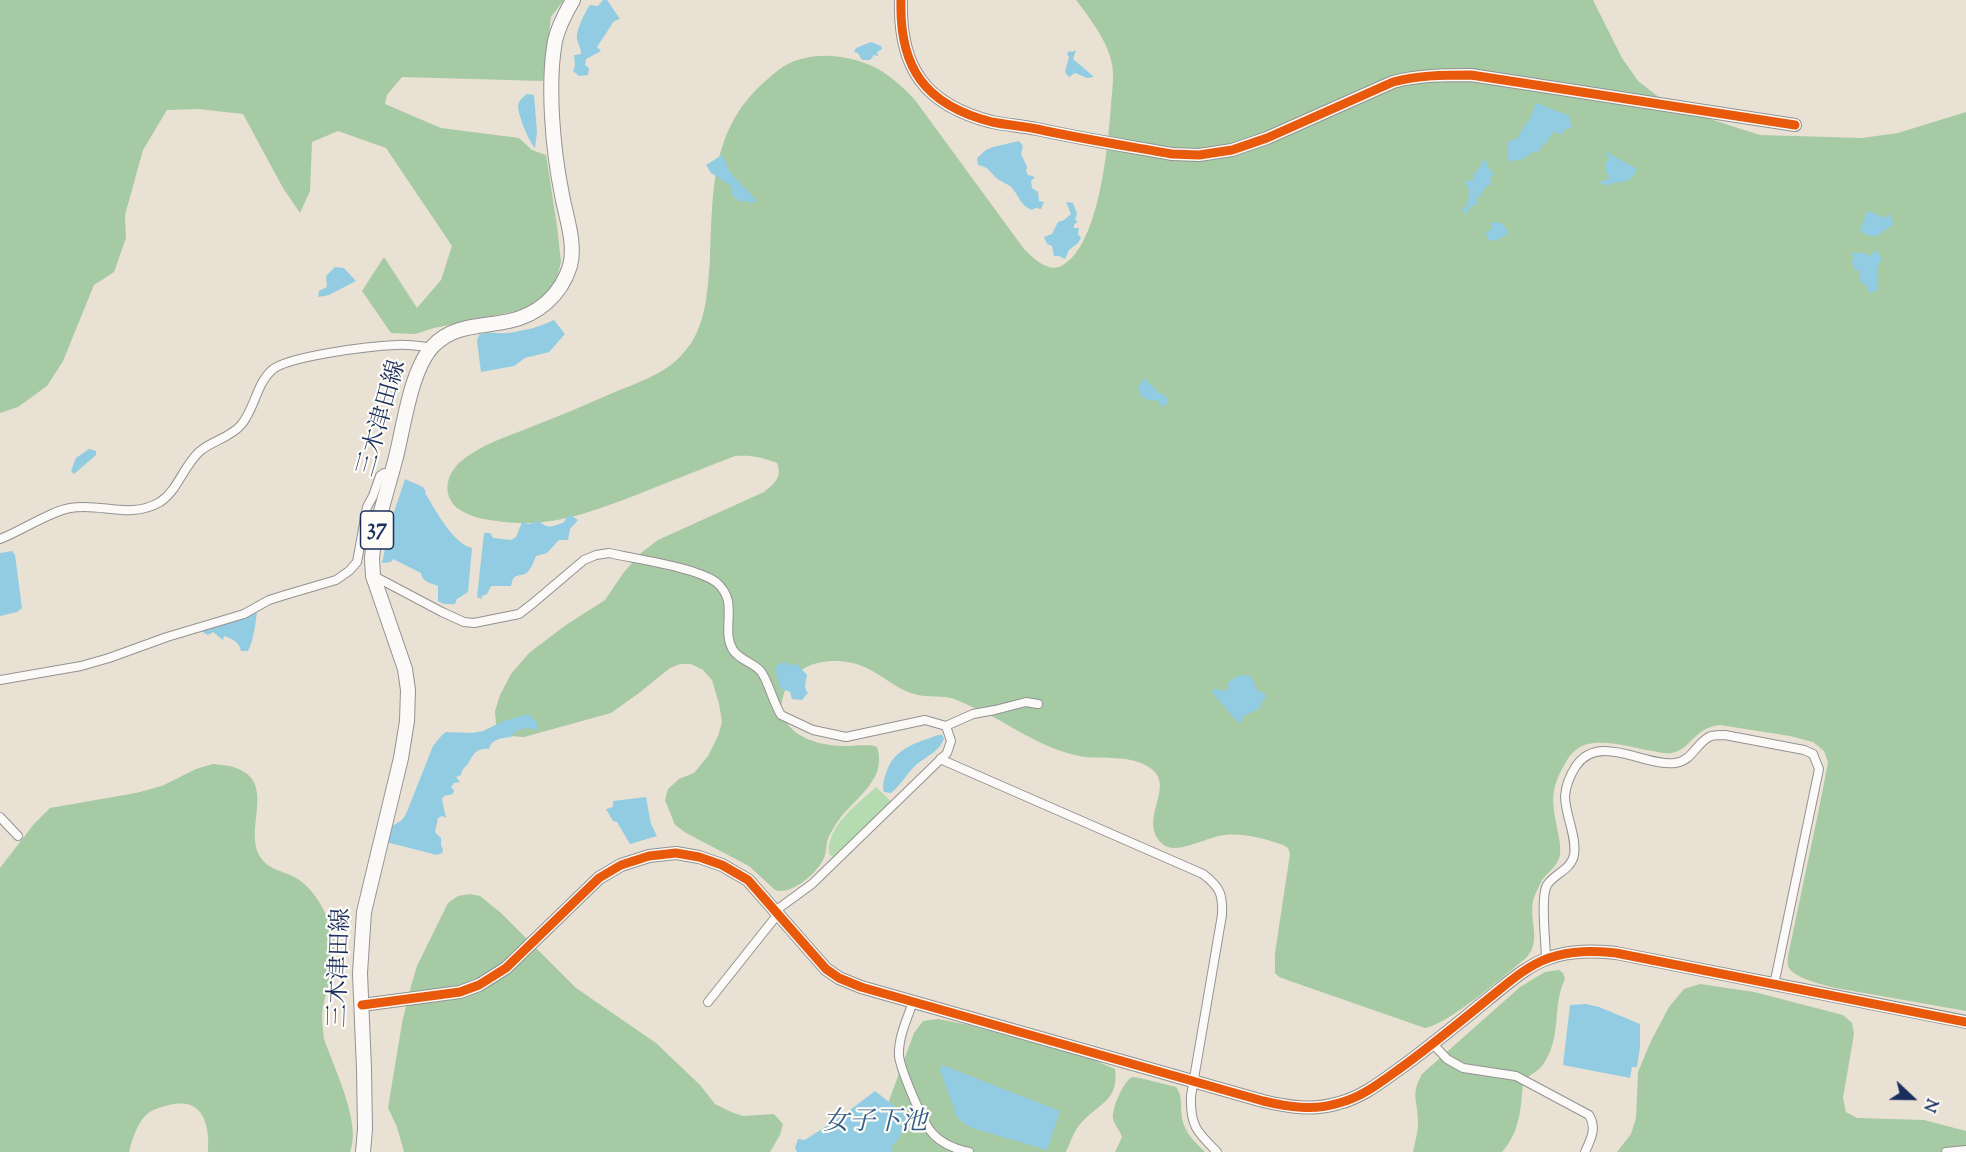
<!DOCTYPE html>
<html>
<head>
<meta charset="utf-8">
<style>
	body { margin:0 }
	#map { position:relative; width:1966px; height:1152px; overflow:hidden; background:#e9e1d3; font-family:"Sorts Mill Goudy",serif }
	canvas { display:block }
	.north { position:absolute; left:1882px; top:1068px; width:60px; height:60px; -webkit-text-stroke:4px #fdfcf7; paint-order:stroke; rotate:112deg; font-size:16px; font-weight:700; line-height:24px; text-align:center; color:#1b2f5e }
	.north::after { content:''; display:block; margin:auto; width:21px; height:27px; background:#1b2f5e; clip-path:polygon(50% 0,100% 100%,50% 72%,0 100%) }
</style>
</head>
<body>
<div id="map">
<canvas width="1966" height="1152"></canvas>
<div class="north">N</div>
</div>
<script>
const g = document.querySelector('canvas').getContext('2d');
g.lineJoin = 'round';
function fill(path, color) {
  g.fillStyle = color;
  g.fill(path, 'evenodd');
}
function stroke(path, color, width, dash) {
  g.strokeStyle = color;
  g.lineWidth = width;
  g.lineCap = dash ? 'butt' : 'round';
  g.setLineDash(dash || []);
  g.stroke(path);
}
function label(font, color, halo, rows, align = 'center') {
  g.font = font + ' "Sorts Mill Goudy","Noto Serif JP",serif';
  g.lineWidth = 4.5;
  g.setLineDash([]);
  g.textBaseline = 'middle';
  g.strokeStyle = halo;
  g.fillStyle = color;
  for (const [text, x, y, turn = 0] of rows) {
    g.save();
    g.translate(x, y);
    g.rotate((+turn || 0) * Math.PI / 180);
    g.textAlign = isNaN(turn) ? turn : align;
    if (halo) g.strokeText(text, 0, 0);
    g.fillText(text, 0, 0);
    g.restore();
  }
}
const green = new Path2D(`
	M876,787l18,17 -58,56 -7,-6c-3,-28 29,-50 47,-67z`);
const forest = new Path2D(`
	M0,0h564l-13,17 -8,64 -141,-4 -15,18 -2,9 56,24 78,10 13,12 14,5 11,71 4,36 -5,20 -25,26 -97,20 -19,6 -24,-1 -29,-42 22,-34 33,51 24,-28 11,-34 -66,-98 -48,-17 -26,11 -2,49 -10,22 -17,-25 -40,-74 -45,-5 -31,1 -24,40 -18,65 1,23 -12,34 -20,13 -31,76 -16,25 -29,21 -18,6z
	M1076,0h517l29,58 16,23 22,17 31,15 69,22 102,3 36,-5 68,-21v899l-130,-23c-12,-3 -44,-10 -48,-22 -1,-4 0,-10 1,-15l32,-152 7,-37 -4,-11 -11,-9 -23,-6 -70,-11c-28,3 -28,25 -49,28 -6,1 -12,-1 -18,-2 -19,-3 -39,-10 -59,-8 -13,1 -22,8 -28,19 -17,28 -14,40 -8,70 1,7 3,15 2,22 -1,11 -12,18 -18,26 -3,6 -7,14 -9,21 -4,21 9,40 -7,57 -21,17 -77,66 -101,70l-135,-47 -11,-4 -4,-4v-20l15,-99 -2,-6 -5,-3c-18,-6 -38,-12 -58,-10 -16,1 -42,17 -57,12 -4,-1 -8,-5 -10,-8 -17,-25 20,-56 -11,-73 -19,-11 -43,-7 -63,-9 -9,-2 -18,-4 -26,-7 -31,-11 -56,-31 -86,-43 -6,-3 -14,-7 -21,-9 -13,-3 -28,0 -40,-5 -16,-5 -29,-18 -44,-25 -24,-11 -62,-11 -78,15 -6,8 -7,20 -9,30 3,5 7,11 11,15 13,14 41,19 58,18 10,0 19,-2 28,1 11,33 -23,51 -39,74 -4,6 -9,14 -11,21 -1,6 -1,13 -4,18 -7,14 -33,36 -48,30l-26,-24 -63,-33 -11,-8 -10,-25 3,-11 11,-10 15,-6 14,-17 10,-20 4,-14 -3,-18 -7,-24 -9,-10 -12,-6h-11l-10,4 -31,25 -28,20 -87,24 -14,-1 -10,-5 -4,-7 -1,-13 5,-16 11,-21 18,-21 37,-28 39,-25 19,-28 17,-19 17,-13 106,-48c10,-8 19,-15 13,-29 -16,-6 -25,-8 -42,-7 -34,13 -66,26 -99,39 -47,18 -88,34 -139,26 -15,-2 -27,-4 -40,-13 -15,-13 -11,-33 3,-46 20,-17 48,-26 71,-35 29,-11 56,-23 84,-35 17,-7 37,-14 53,-25 9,-6 19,-17 25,-27 14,-24 15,-55 17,-82 3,-65 0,-125 51,-173 8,-7 16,-15 25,-20 28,-15 65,-10 92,4 14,8 26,19 37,31l109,149c9,9 25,25 39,16 37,-22 45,-121 48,-160 1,-15 4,-30 0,-45 -5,-21 -22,-43 -35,-60z
	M213,764c8,1 16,1 23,4 42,15 6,62 25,90 8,12 23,13 35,20 21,12 35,42 38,65 3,22 -7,43 -11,64 -2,10 0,21 1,32 10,29 38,85 26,113h-142c2,-28 -5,-55 -39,-47 -8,2 -16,4 -22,9 -10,9 -15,26 -18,38h-129v-284l34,-44 16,-16 86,-15 26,-7 34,-17z
	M470,894l10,2 21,17 75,75 80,55 44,42 15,19 16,8 12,4 31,-2 9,10 -3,11 -10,17h-366l-7,-25 -9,-19 14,-85 9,-37 6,-20 31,-63 10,-7z
	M1559,970l4,3 2,6c-13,26 -3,57 -21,84 -5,9 -15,11 -21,19 -2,26 -3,50 -21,70h-89c2,-10 5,-19 5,-30 0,-21 -8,-27 4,-48l98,-87 25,-15z
	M1700,984l54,8 89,23 9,8 2,11 -11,64 3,14 11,6 67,2 42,11v21h-349l14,-18 5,-16 2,-46 13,-31 18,-34 15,-18z
	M938,1019l31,6 120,33 26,11c4,31 -15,34 -33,53 -8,8 -12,21 -16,30h-196l44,-119 9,-12z
	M1132,1077l8,1 36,9c8,10 3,26 8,38 4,11 13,19 21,27h-90l7,-15c-2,-7 -8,-12 -9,-19 -1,-10 10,-36 19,-41z`);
const water = new Path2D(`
	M603,0h4l13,19 -6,2 -17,26 4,4 -15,8 -1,6 4,3 -1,7 -9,1 -6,-5 2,-5 -1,-11 7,-1c0,-7 -3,-9 -4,-15 -1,-9 8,-27 13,-34l8,1z
	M871,42l10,4 1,3 -5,3 1,4 -4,-1 -4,5h-8l-4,-7 -4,-1 2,-4z
	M1076,50l-3,9 21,18 -7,1 -12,-5 -6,4 -4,-5 4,-15 -2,-3 2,-3 3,1z
	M527,94l7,1 3,37 -2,16c-6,-6 -17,-33 -17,-42 1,-6 5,-9 9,-12z
	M1535,104h4l30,12v6l3,2v4l-9,2v4l-9,-2 -4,4 -3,6 -4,2 -5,8h-6c-5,5 -10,9 -17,8l-3,2 -5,-3v-16l5,-3 5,-1c5,-12 16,-20 18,-35z
	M1019,141l4,5 -2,8 6,13 -1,4 2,4 7,2 -4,4 1,7 6,4 1,9 5,1 -3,7 -6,-1 -3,2c-12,-5 -12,-12 -19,-21 -3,-4 -7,-5 -12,-8 -10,-5 -10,-14 -23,-16l-1,-7 9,-8 7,-3z
	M1606,152l31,17c-7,18 -19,10 -31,17l-7,-4 8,-2 2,-5 -4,-3v-10h3l1,-4 -2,-3 -2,1z
	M722,155c4,6 4,12 9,18 8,11 18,17 26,29h-5l-1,3 -3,-4 -8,1 -7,-6 -3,-11 -19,-12 -5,-8z
	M1481,160l6,2v4l7,9 -4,3 1,7h-3l-6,7 -1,4 -5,2 2,5 -9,5 -2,6 -3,-1 -2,-3 6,-6 1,-14 -5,-10 7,1 3,-2v-5l7,-8z
	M1066,202l7,1 4,11 -2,6 3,1 -4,4v3h5l-1,6 3,4 -3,5 -9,7 -4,9 -6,-3h-5l-2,-10 -5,-2 -3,-7 8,-3 6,-12 6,-2 7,-6z
	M1869,211l16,7 4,-4 5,10 -17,12h-8l-9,-5c1,-6 5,-9 5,-16z
	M1496,222c8,1 10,5 12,12l-13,7 -6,-1 -4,-7 2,-2 4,-1 1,-7z
	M1876,250l6,9c-8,10 -3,20 -5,31l-8,4 -1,-7 -8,-6 -1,-10 -6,-2 1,-4 -3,-2 3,-5 -3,-5h14l5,3z
	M335,267l9,1 12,13 -27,14 -11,2 1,-6 8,-4 -1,-11z
	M554,320l11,14 -16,18 -24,6 -11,8 -33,6 -4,-31 2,-6c9,-4 19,-1 28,-2 17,-2 32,-6 47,-13z
	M1144,378l15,15 5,2 3,4v5l-6,3 -4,-7 -7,1 -10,-6 -2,-7z
	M89,449l7,2v4l-22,19 -3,-3 5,-13z
	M405,479l18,8 3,5 -1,1c10,16 28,51 47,55l-4,44 -11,7 -2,5h-11l-6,-3v-15c-7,-3 -16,-4 -17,-13l-28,-14 -2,3 -9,1 9,-42z
	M568,515l4,1 6,4 -8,9 -2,11h-9l-12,13 -11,3c-2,5 -6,16 -11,18 -9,3 -11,-1 -14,12h-20l-4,8 -5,2 -1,3 -4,-2 7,-64h6l3,5 18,2 5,-3 6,-15 7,2 10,-3c9,9 15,5 25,1z
	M12,551l3,4 7,53 -5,4 -17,4v-63z
	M257,612c-2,13 -3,27 -9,39h-7c-2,-10 -9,-12 -17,-15l-1,4 -10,-8 -5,3 -7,-4z
	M785,661l3,4h5l3,-2 11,12c-1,7 -4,12 1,18l-6,7 -10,-1 -2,-7 -10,-4 -5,-21z
	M1239,675l12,1 5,13 9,5 1,5 -4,2 -2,7 -16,8 -5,8 -28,-33 5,-2 9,2 4,-3 -2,-5z
	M528,714l9,8 1,6 -2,2c-9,-3 -20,-2 -25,7 -9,1 -20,2 -22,12 -12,-1 -15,4 -20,13 -3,5 -7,6 -8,13l-5,2 4,5 -6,1 -3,4 3,3 -1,4 -9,2 -2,3 4,19 -4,-2 -4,2 -3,14 6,6v7l2,5 -1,3 -5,2 -51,-13 5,-15 11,-7 4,-6 27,-68 9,-11 4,-3 26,1 11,-2 21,-10z
	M938,735h4l2,3c-3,12 -18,19 -27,26 -10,9 -16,21 -26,29l-7,-1c-2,-7 0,-12 2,-19 9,-26 29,-29 52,-38z
	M646,797l5,27 6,12 -27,8 -13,-22 -4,-1 -7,-12 7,-2v-6z
	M1586,1004l13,3 41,17v23l-3,20h-5l-2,11 -67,-13 7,-60z
	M942,1065l118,46 -13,39 -75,-22 -10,-6 -5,-5 -17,-47z
	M875,1091l27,21 5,7 -9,21 -7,7 2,4 -2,1h-94l-2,-4 3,-9 7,1 41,-27z`);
const street = new Path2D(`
	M0,539c21,-8 51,-28 70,-31 31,-6 59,12 90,-6 18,-12 23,-35 39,-50 12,-11 31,-14 42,-27 14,-16 15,-41 31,-55 16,-14 99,-24 124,-25 12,-1 24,1 36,3
	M374,576l68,36 22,10 10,1 45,-9 13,-10 52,-44 12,-5 13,-2c26,6 86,14 107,29 6,5 10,11 12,19 3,16 -4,35 5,49 7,11 23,13 29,23 8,13 11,29 19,42l32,15 33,7 79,-17 21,6 27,-12 22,-4 31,-8 12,2
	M0,680l81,-14 28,-8 58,-21 77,-23 25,-14 16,-5 51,-15 13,-9 8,-9 10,-55 6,-11 7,-20 4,-3h8
	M940,759l263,115c17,13 20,20 19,41l-31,181c-1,30 6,36 26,56
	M0,817l18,19
	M775,911l37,-27 135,-131 4,-12 -5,-15
	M1546,959c0,-16 -6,-62 1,-74 8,-12 24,-15 27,-30 3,-19 -9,-40 -9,-59 1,-11 5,-21 11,-30 23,-34 69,1 99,-3 18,-2 21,-21 36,-27 4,-1 10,-1 14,-1l79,15 9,4 6,15 -45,216
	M708,1002l70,-88
	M913,1002c-6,17 -15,36 -14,54 2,15 22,61 30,73 9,13 26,20 40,23
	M1433,1044l14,15 16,9 53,8 73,39c8,13 2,24 -4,37
	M1946,1152l20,-2`);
const secondary = new Path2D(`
	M901,0c-2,68 24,105 91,122 15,3 30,4 45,7 45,10 90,17 135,25l27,1 33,-5 35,-12 126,-56c26,-7 51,-7 78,-7l324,50
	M362,1005l98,-13 19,-7 27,-17 93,-90 22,-13 28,-9 27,-3 23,4 23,8 26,15 78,89 13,9 22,9 402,114c25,6 51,10 76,2 24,-6 43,-22 63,-36 30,-22 58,-45 86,-68 19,-15 38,-33 61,-41 23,-8 44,-7 67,-5l350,69`);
const primary = new Path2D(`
	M363,1152l2,-23 -1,-60 -4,-96 4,-61 37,-154 6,-37 1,-31 -3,-21 -32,-93 -1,-18 2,-18c6,-28 15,-56 22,-83 8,-32 15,-88 37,-111 21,-22 49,-19 76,-25 29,-6 52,-26 61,-55 6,-22 -4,-49 -8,-71 -9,-44 -15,-110 -7,-154 3,-14 11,-29 18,-41`);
const cycleway = new Path2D(`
	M901,0c-2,68 24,105 91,122 15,3 30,4 45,7 45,10 90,17 135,25l27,1 33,-5 35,-12 126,-56c26,-7 51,-7 78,-7l324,50
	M362,1005l98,-13 19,-7 27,-17 93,-90 22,-13 28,-9 27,-3 23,4 23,8 26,15 78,89 13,9 22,9 402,114c25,6 51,10 76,2 24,-6 43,-22 63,-36 30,-22 58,-45 86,-68 19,-15 38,-33 61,-41 23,-8 44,-7 67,-5l350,69`);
const shields = [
	[377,530,33]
];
const shieldNames = [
	["37",377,530]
];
const streetNames = [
	["三木津田線",384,419,-74],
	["三木津田線",342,968,-88]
];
const waterNames = [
	["女子下池",875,1125]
];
fill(green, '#b5dbb0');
fill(forest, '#a6caa4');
fill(water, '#92cce2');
stroke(street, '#939292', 10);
stroke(secondary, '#939292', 14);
stroke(primary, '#939292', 16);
stroke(street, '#fcfaf8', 8);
stroke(secondary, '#fcfaf8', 12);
stroke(primary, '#fcfaf8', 14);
stroke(cycleway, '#e8590c', 9);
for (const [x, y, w] of shields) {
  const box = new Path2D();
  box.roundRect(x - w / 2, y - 19, w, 38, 4.5);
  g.fillStyle = '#fdfcf7';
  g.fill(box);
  stroke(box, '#1b2f5e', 1.5);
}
label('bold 22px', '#1b2f5e', null, shieldNames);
label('24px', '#1b2f5e', '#fdfcf7', streetNames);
label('italic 26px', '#335b88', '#fdfcf7', waterNames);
</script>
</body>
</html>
